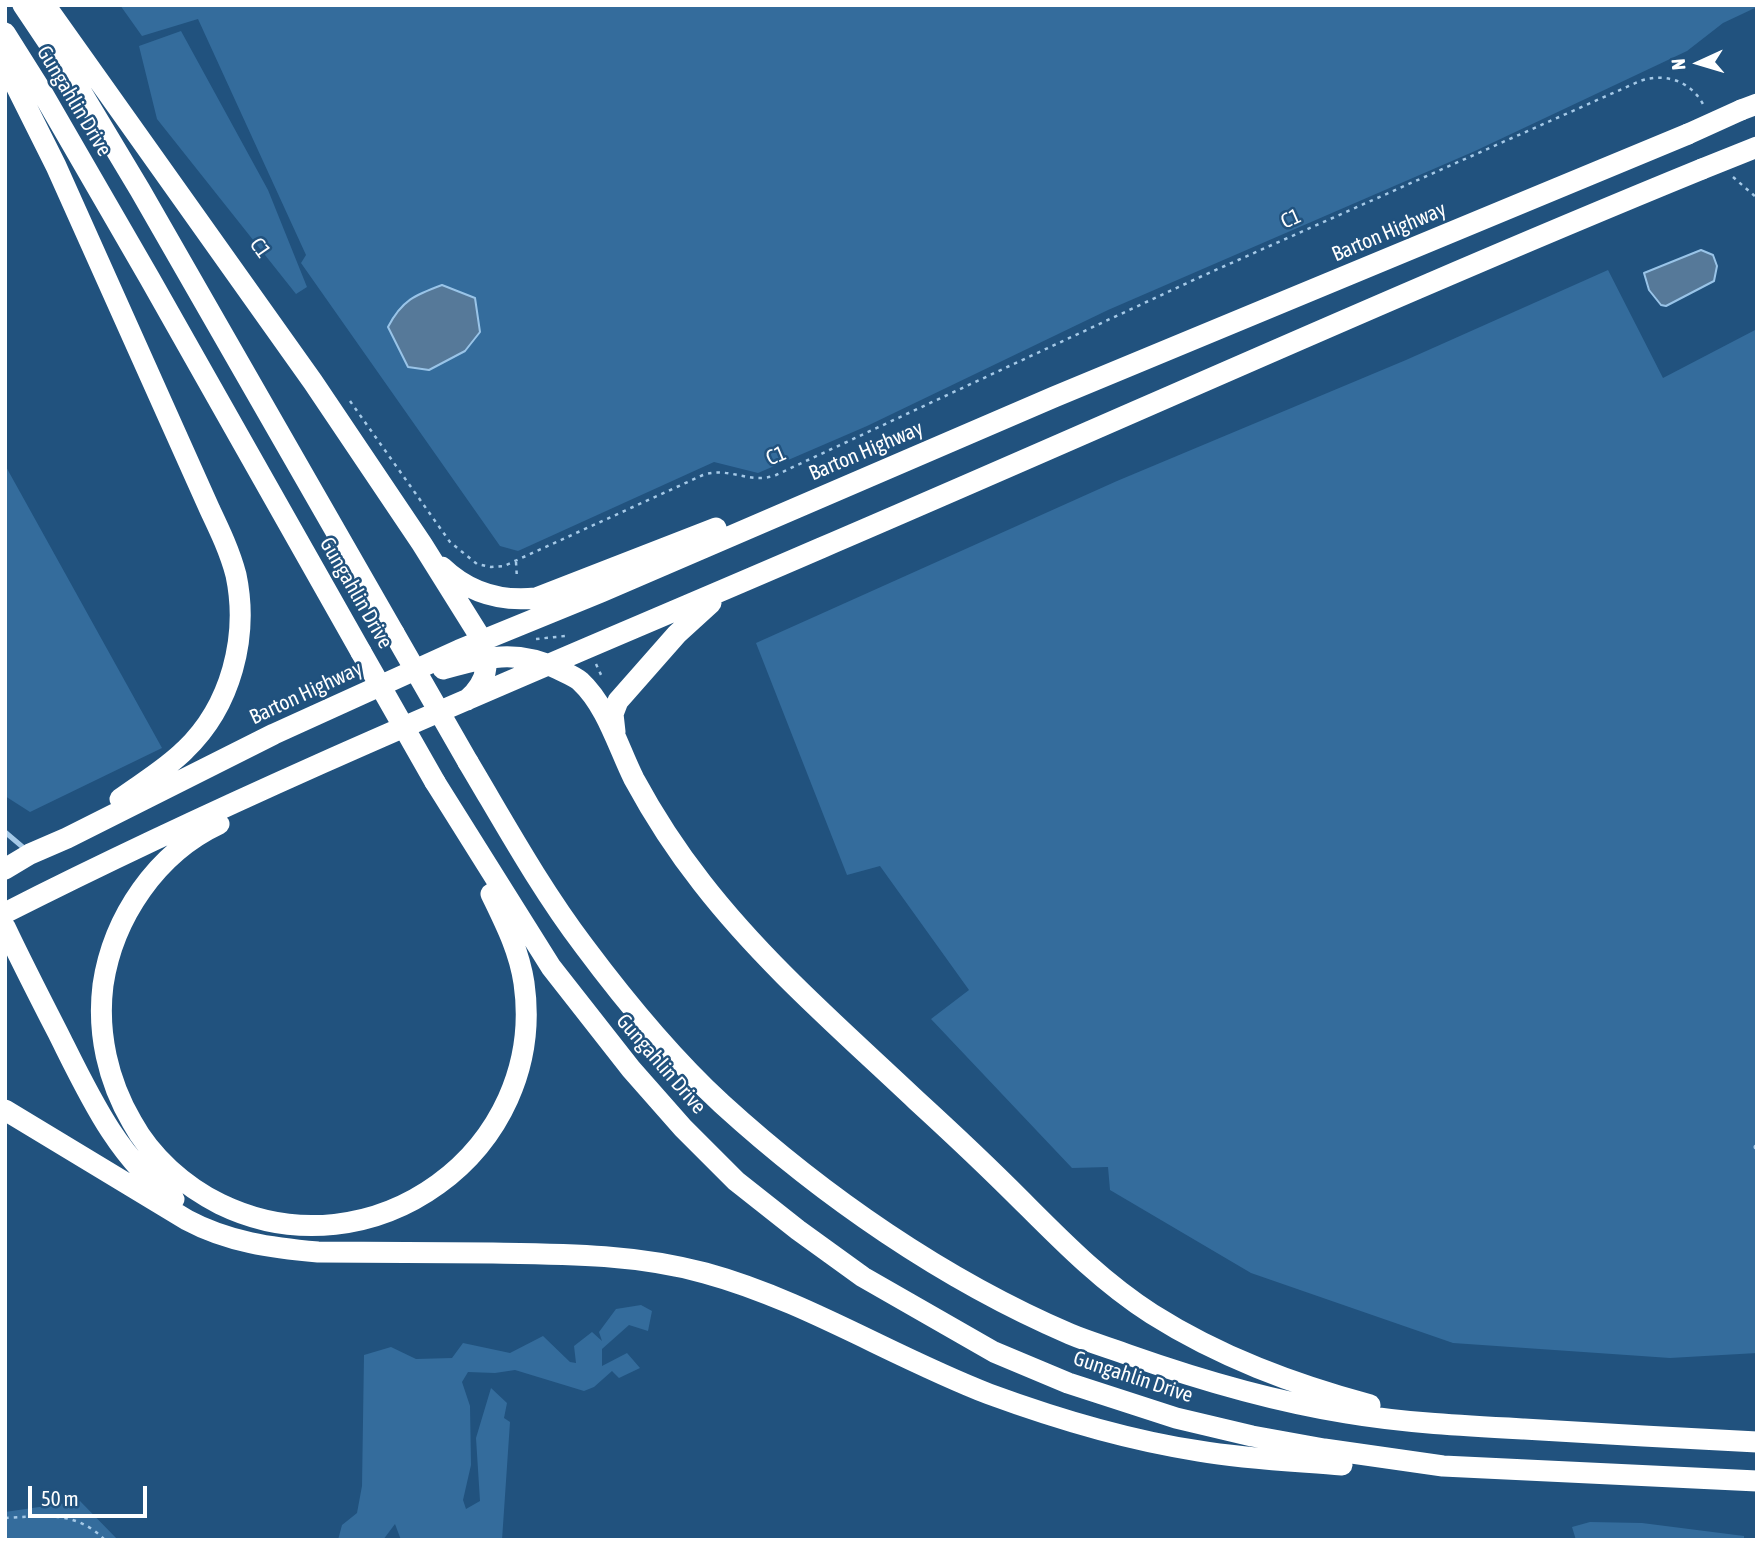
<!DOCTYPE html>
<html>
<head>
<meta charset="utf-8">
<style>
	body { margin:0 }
	#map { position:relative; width:1762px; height:1545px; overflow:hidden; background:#21527e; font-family:"Asap Condensed",sans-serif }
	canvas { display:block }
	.frame { position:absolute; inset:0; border:7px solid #fff; pointer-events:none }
	.north { position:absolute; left:1664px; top:28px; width:70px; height:70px; -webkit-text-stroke:5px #21527e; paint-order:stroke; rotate:266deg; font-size:19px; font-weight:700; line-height:28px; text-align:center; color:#fff }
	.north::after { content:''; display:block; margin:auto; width:24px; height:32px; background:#fff; clip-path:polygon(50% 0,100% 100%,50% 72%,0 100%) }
	.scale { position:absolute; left:28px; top:1486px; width:119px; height:32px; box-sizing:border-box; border:4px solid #fff; border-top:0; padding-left:9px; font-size:21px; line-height:24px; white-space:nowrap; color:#fff; -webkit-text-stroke:5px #21527e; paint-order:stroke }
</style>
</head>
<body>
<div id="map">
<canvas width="1762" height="1545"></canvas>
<div class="frame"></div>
<div class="north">N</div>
<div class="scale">50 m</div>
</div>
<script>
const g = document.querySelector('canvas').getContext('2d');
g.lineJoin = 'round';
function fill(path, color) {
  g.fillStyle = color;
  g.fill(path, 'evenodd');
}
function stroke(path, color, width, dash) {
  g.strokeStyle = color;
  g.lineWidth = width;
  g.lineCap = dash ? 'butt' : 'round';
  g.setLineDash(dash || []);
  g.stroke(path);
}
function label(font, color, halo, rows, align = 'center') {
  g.font = font + ' "Asap Condensed",sans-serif';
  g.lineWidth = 5;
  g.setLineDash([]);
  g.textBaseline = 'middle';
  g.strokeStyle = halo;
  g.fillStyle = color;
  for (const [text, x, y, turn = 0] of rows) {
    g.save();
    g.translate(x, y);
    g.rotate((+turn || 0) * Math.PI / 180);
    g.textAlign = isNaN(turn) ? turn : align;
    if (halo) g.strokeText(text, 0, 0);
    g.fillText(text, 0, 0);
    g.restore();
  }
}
const green = new Path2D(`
	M120,5h1637v2l-34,16 -36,28 -212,100 -367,159 -241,116 -109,47 -44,-11 -196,89 -18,-5 -199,-283 5,-8 -108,-236 -56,17z
	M181,31l87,159 39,97 -11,7 -139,-175 -18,-73z
	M1608,270l55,108 94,-49v1024l-87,5 -217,-15 -202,-70 -141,-83 -2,-23 -36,1 -141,-149 38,-29 -89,-124 -33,9 -91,-232 361,-162 289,-121z
	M5,465l157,283 -132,64 -25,-16z
	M641,1305l11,6 -4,20 -19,-6 -27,24v17l25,-13 13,15 -21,10 -7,-7 -18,16 -10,4 -69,-21 -20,3 -27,-1 -6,10 8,24 1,59 -8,35 3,9 14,-8 -4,-63 15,-50 16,15 -3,15 6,4 -8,118h-101l-6,-16 -12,16h-45l4,-15 15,-12 5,-27 2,-131 27,-8 25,12 36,-1 11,-15 47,10 33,-17 27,26 6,1 -2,-17 18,-14 10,9 -3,-9 17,-23z
	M80,1501l38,39h-113v-28z
	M1590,1522l52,1 102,13v4h-168l-4,-13z`);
const water = new Path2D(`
	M1701,250l12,5 4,11 -3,15 -48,25 -5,-1 -12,-15 -5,-17z
	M442,285l33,13 5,34 -15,19 -36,19 -21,-3 -20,-40c14,-27 27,-32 54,-42z`);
const path = new Path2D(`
	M1733,177l24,21
	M350,401l100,141 27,22 14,3 13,-1 199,-91c26,-9 47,10 73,0l424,-198 440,-196c27,-9 53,1 65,27
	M516,562l1,17
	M536,639l29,-3
	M596,664l6,13
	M5,1518c39,-2 70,-8 100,22`);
const lane = new Path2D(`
	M5,832l20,17
	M1756,1147h1`);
const highway = new Path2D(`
	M23,5l57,85 60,100 254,443
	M45,5l268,377 109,162 55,88c14,26 13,48 -10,68
	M5,33l34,54 111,192 211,373
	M5,64l51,102 154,344c10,21 20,42 26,65 13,62 -5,131 -51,175 -19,19 -43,33 -65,49
	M1741,110l16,-6
	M442,567c26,25 57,35 94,31l180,-70
	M443,669c44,-12 73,-20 115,0 8,4 16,7 22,12 27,25 38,66 54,98 20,37 42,71 68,104 63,81 141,148 215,218 35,32 70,65 104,99 41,41 81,82 131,114 68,43 141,70 218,91
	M615,732l-2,-18 5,-13 59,-67 34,-31
	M468,762c37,62 72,126 116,184 41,55 87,111 138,158 101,92 222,176 348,230 19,8 40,14 59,21 71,25 143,46 217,58 59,10 119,13 178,16 78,5 155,9 233,13
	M435,782l116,185 80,102 52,59 53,53 62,49 65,47 131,75 74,31 108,35 76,18 72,13 119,17 314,15
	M219,824c-62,29 -106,93 -116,161 -6,48 5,96 29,137 19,35 52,64 88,82 152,74 328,-53 304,-221 -5,-33 -19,-60 -33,-89
	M5,869l25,-15 37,-16 207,-104 185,-84 142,-58 453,-195 634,-263
	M5,913c266,-135 543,-247 816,-365 294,-126 585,-258 881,-379
	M5,927c17,36 35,71 53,106 30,60 60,127 116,166
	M5,1110l182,110c41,22 85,28 131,32 58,0 117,1 175,1 72,1 142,1 212,20 99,27 188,84 284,121 68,25 138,46 210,57 47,8 95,10 143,14`);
const highwayBridge = new Path2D(`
	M1688,134l53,-24
	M1702,169l55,-22
	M394,633l74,129
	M361,652l74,130`);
const streetNames = [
	["Gungahlin Drive",74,101,59],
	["C1",1291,219,-24],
	["Barton Highway",1389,232,-23],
	["C1",260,248,55],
	["Barton Highway",866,451,-23],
	["C1",776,456,-23],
	["Gungahlin Drive",356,593,60],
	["Barton Highway",306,693,-25],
	["Gungahlin Drive",661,1064,49],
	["Gungahlin Drive",1133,1377,18]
];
fill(green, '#346c9c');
fill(water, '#567999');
stroke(water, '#99c4e8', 2);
stroke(path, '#a5c9e7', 2.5, [3.5, 5]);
stroke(lane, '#a5c9e7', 5);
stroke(highway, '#fff', 21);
stroke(highwayBridge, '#fff', 21);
label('21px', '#fff', '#21527e', streetNames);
</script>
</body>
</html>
